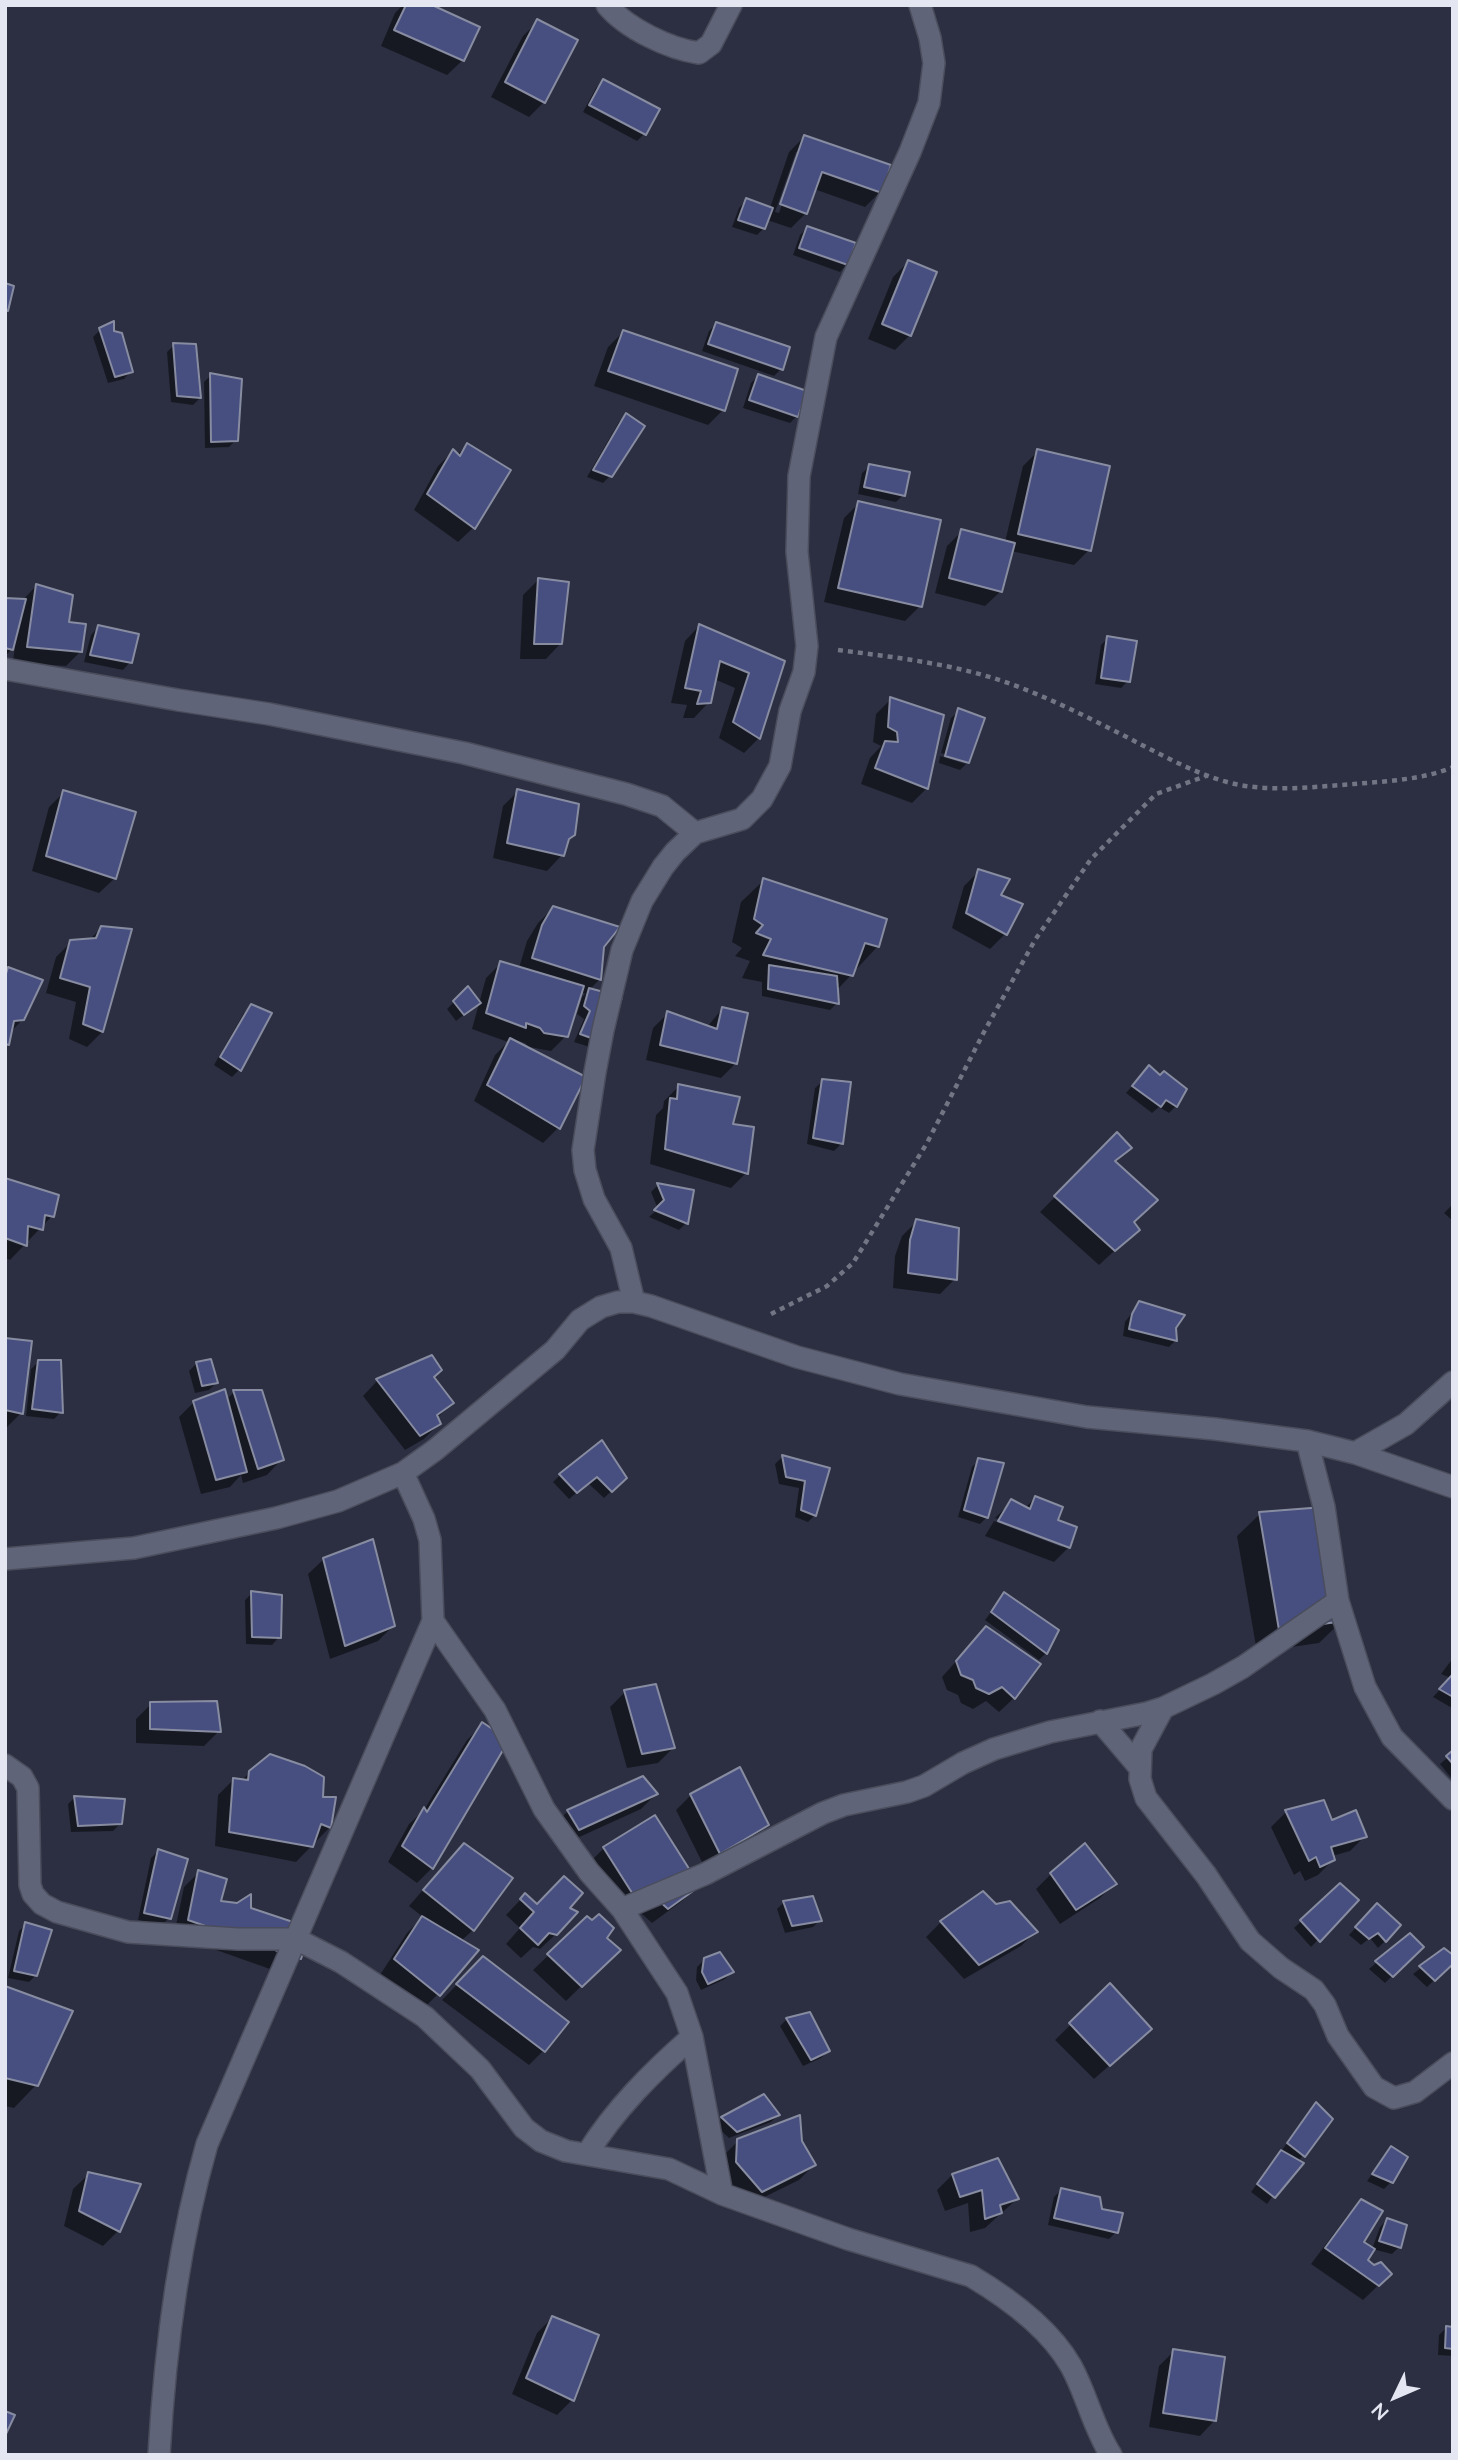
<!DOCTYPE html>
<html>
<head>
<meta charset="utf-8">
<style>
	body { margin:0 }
	#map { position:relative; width:1458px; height:2460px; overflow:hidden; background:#2c2f41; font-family:Lato,sans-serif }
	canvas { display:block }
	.frame { position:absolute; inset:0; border:7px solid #e4e6f2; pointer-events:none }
	.north { position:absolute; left:1360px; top:2362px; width:70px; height:70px; -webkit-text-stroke:5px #2c2f41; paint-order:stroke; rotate:226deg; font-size:19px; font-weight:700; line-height:28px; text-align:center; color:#e4e6f2 }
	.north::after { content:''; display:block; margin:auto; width:24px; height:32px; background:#e4e6f2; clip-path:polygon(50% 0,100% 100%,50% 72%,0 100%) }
</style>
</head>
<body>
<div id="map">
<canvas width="1458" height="2460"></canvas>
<div class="frame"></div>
<div class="north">N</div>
</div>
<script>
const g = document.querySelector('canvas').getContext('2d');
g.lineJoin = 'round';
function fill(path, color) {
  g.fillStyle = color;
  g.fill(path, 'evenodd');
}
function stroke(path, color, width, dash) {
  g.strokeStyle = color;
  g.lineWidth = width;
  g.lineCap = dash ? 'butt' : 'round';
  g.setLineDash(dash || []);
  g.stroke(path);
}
const shadow = new Path2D(`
	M403,5h24l36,55 -16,15 -66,-29 14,-33z
	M538,21l6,81 -15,15 -38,-20 32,-61z
	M603,81l54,29 -13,24 -7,7 -54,-29 13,-24z
	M804,137l76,55 -15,15 -51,-18 -8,24 -15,15 -24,-8 -3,8 -7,7 -25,-8 7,-19 7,-8 24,8 19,-56zM796,152h4l-21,61 -4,-1z
	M807,228l40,36 -7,8 -47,-17 7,-20z
	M908,262l2,73 -15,15 -27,-11 25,-62z
	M716,324l65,45 -7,7 -72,-25 7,-20z
	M100,330l12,2 19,39 -7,8 -16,4 -15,-46z
	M623,332l100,78 -15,15 -114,-39 14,-39z
	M174,345l26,53 -7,7 -22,-3 -4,-50z
	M211,375l25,65 -7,7 -24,1 -1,-66z
	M758,376l39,40 -7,7 -47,-15 8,-25z
	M626,415l-16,61 -7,7 -16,-6 32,-55z
	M467,445l6,83 -15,14 -44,-32 24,-44 15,-15 4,4z
	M1038,451l51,99 -15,15 -63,-14 -10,40 -16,15 -50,-13 12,-47 15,-15 43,11 18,-76z
	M870,466l33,29 -7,7 -38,-8 4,-21z
	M859,503l61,103 -15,15 -81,-19 20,-84z
	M538,580l23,63 -15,16h-26l3,-64z
	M36,586l31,38 14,27 -15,15 -53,-4 2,-16 -10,10v-57l17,2z
	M699,626l84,36 -24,76 -15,15 -25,-15 16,-50 -21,-9 -5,23 -15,16h-11l4,-13 -16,-2 14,-62z
	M98,627l32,35 -7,8 -39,-8 7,-27z
	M1108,638l20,43 -7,7 -26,-4 6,-39z
	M891,699l36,89 -15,15 -51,-19 9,-26 11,-12 -8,-4 3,-28z
	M959,711l9,51 -2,2v-3l-25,-8 10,-35z
	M940,756l26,8 -6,6 -21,-7z
	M518,791l49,49 -5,15 -15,16 -54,-13 10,-52z
	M64,792l51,86 -16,15 -67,-22 17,-64z
	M979,871l20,25 6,38 -15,15 -38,-21 12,-42z
	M764,880l114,66 -41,44v13l-7,7 -68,-14v-14l-20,-4 8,-17 -15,-5 7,-8 -10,-6 9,-40z
	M553,908l49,38 -2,33 -11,11 10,60 -25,-8 10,-23 -7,-5 5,-17 3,-3 -4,-3 -15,45 -15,15 -22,-4 -4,-4 -15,-5 -1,2 74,37 -25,51 -15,15 -69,-42 21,-46 13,-13 -36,-13 14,-51 15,-15 18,5 8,-27 11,-18z
	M101,928l29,2 -28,102 -15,15 -18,-8 7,-37 -30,-9 10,-36 15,-15 18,-2z
	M9,969l14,50 -13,14 -5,13v-74z
	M468,988l11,15 -23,18 -9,-12z
	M251,1006l-12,64 -7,7 -18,-12 30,-52z
	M722,1009l14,54 -15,15 -75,-18 7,-32 15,-15 39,14z
	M1143,1074l33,32 -7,7 -10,-6 -7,6 -26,-20z
	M823,1081l18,63 -7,7 -27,-7 8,-56z
	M679,1086l52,39 15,48 -15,15 -81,-24 6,-49 7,-7 1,-7z
	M1117,1135l13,13 -15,15 17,59 5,8 -38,35 -59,-53z
	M5,1180l47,36 -42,44 -5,-2z
	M658,1185l28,38 -7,7 -30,-13 9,-8 -7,-17z
	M1453,1204v17l-9,-8z
	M917,1221l38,58 -15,15 -47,-6 2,-32 7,-20z
	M1139,1303l35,24 2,13 -7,7 -46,-11 2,-14z
	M5,1340l16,73 -15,15h-1z
	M210,1361l6,22 -7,7 -14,3 -6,-22 7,-7z
	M38,1362l23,50 -7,7 -28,-3 5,-47z
	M432,1378l20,25 -15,15 2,6 -15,15 -19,11 -42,-54 14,-15z
	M234,1392l48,67 -15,16 -24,8 -2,-8 -11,12 -29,7 -22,-77 15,-15 32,-2z
	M782,1457l45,12 -12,46 -7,7 -13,-5 4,-29 -20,-4 -4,-20z
	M979,1460l8,57 -7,7 -22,-7 14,-50z
	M560,1475l65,3 -21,20 -16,-15 -19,16 -16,-17z
	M1035,1498l21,23 13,26 -15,15 -69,-26 9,-15 68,26v-4l-67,-25 17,-17 13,7z
	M1260,1514l82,107 -23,22 -62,9 -20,-116z
	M324,1559l69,67 -15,15 -48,18 -22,-85z
	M252,1593l27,44 -7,8 -26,-1 -1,-44z
	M1005,1594l41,59 -7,7 -54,-40z
	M986,1628l28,70 -15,14 -13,-11 -13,8 -12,-6 -3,-8 -11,-5 -5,-13z
	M1453,1658v48l-1,2 -19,-11 18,-19 -10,-4z
	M625,1692l48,56 -15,15 -31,5 -17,-61z
	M151,1704l68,27 -15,15 -68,-3v-24z
	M482,1725l-50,143 -15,15 -29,-21 21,-38 15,-14 43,-70z
	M1453,1753v27l-13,-16z
	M250,1772l71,27 9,28 -34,35 -81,-16 3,-51 15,-15 8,1z
	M656,1794l-15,15 -77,35 -11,-18 15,-15z
	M691,1795l76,30 -15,15 -47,28 -29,-58z
	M75,1797l45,27 -7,7 -42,1 -3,-28z
	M1323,1802l8,20 34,14 -15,15 -18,5 1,4 -15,15 -13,6 -5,-10 -6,4 -23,-48 15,-15z
	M604,1848l93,38 -15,15 -30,22 -11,-10 -15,8 -37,-58z
	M158,1851l11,67 -7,7 -24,-5 13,-62z
	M449,1860l24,70 -12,11 -23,53 -15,15 -43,-34 27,-42 16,-16 -14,-11z
	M199,1872l20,31 30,6 50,49 -15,16 -110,-39 10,-48z
	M1051,1874l64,9 -15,15 -40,26 -24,-35z
	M1340,1885l17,15 -46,47 -17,-19z
	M982,1893l13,13 41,25 -15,15 -57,33 -38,-42 15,-15z
	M525,1895l12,11 30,2 -11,26 -16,15 -7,-2 -12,11 -15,-14 14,-16 -14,-13z
	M784,1902l36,18 -7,7 -28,6 -8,-24z
	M1377,1905l8,36 -7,7 -8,-10 -9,7 -12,-10z
	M587,1918l31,32 -52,51 -33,-31z
	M26,1924l10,51 -7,7 -21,-4 11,-47z
	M1409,1935l12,12 -36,36 -16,-14z
	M1444,1950l9,12 -26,25 -14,-13z
	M483,1958l61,92 -15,15 -87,-65z
	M705,1959l27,13 -7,7 -24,11 -5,-10 1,-13z
	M1110,1986l24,58 -40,35 -39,-39z
	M5,1988l31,97 -22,23 -9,-2z
	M809,2014l19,37 -7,7 -18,8 -23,-40 7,-7z
	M763,2096l15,19 -7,7 -42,16 -14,-13 7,-7z
	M1316,2104l-13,51 -36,49 -16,-12z
	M738,2141h62l14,24 -15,15 -53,26 -24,-28 1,-22z
	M1391,2149v33l-7,7 -17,-8z
	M89,2174l49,11 -20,46 -15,15 -39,-20 9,-37z
	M952,2175l65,24 -32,29 -15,4 -2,-29 -23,8 -8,-21z
	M1061,2190l40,20 15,22 -7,7 -61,-14 6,-28z
	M1362,2201l-1,42 4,17 25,14 -27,26 -52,-36 36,-48z
	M1387,2220l12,27 -7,7 -20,-5 8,-22z
	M552,2318l20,82 -15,15 -45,-21 25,-61z
	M1446,2328h7v28l-15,-1 1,-20z
	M1174,2351l41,69 -15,16 -51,-9 10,-61z`);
const building = new Path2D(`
	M406,5h26l48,22 -16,34 -70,-31z
	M537,19l41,21 -33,63 -40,-21z
	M603,79l57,30 -14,26 -57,-30z
	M804,135l87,30 -9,28 -60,-21 -15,42 -27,-10z
	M746,198l27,10 -8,21 -27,-9z
	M807,226l49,17 -8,22 -49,-17z
	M908,260l29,12 -26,64 -29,-12z
	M5,283l9,3 -6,25 -3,-1z
	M114,321v10l8,2 11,39 -18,5 -16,-49z
	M716,322l74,25 -7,23 -75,-26z
	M623,330l115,39 -13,42 -117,-40z
	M173,343l23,1 5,54 -24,-2z
	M210,373l32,6 -4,62 -27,1z
	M758,374l49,17 -9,26 -49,-17z
	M626,413l19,13 -33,51 -19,-7z
	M467,443l44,27 -36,59 -48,-35 26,-45 7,7z
	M1037,449l73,17 -19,85 -73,-17z
	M869,464l41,8 -5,24 -41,-9z
	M858,501l83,19 -19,87 -84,-19z
	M961,529l54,14 -13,49 -53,-14z
	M538,578l31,4 -7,62h-28z
	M36,584l37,11 -4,27 17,2 -4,28 -55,-5z
	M5,598l21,1 -13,51 -8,-2z
	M699,624l86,37 -25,78 -27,-17 16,-49 -29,-12 -9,42 -14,1 4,-13 -16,-3z
	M98,625l41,9 -7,29 -42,-8z
	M1107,636l30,5 -7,41 -29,-4z
	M890,697l54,18 -16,74 -53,-21 10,-27 13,1 -1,-10 -9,-5z
	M958,708l27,10 -16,45 -24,-7z
	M517,789l62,15 -4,31 -6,4 -5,17 -57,-13z
	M63,790l73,22 -20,67 -70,-23z
	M978,869l32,10 -9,16 22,9 -16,31 -41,-22z
	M763,878l124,41 -8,28 -14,-4 -12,33 -90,-21 8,-16 -15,-6 7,-8 -9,-6z
	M553,906l67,21 -16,20 -3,33 -69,-22 10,-33z
	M101,926l31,3 -29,103 -20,-8 7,-37 -30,-9 10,-38 26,-2z
	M500,961l84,25 -16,51 -24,-4 -4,-5 -14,-5v5l-40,-15z
	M769,965l68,11 2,28 -71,-15z
	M8,967l35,13 -19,40 -10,1 -5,24 -4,-1v-67z
	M468,986l13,17 -17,12 -11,-14z
	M589,988l33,9 -14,47 -28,-10 10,-23 -6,-5z
	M251,1004l21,9 -31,58 -21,-14z
	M722,1007l26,6 -11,51 -77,-19 7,-34 50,18z
	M510,1038l76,39 -26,52 -73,-44z
	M1149,1065l11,10 4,-4 23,18 -10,18 -11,-7 -5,7 -29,-21z
	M822,1079l29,3 -8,62 -30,-6z
	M678,1084l62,13 -7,27 21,3 -6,47 -83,-25 5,-51 7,1z
	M1117,1132l15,16 -17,13 43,39 -24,22 6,8 -25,21 -61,-55z
	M5,1178l54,17 -5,22 -9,-2 -2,15 -15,-4 -1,20 -22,-8z
	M657,1183l37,7 -6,34 -34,-14 10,-10z
	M916,1219l43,9 -2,52 -49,-7 2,-33z
	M1139,1301l46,14 -9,13 1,13 -48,-12 3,-15z
	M5,1338l27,3 -9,73 -18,-4z
	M432,1355l10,15 -8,7 20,26 -17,12 4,9 -21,12 -44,-57z
	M211,1359l7,24 -16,3 -6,-24z
	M38,1360h23l2,53 -31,-4z
	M225,1389l22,83 -31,8 -23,-79z
	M233,1390h29l22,70 -26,9z
	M602,1440l25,38 -15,14 -15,-15 -20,16 -18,-19z
	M782,1455l48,13 -14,48 -15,-6 4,-29 -19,-4z
	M978,1458l26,5 -16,55 -24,-8z
	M1035,1496l28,11 -5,13 19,7 -7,21 -72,-27 13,-22 19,10z
	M1324,1507l20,114 -65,9 -20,-118z
	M373,1539l22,87 -50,20 -22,-88z
	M251,1591l31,4 -1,43 -29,-1z
	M1004,1592l55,38 -12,24 -56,-42z
	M986,1626l55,38 -26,35 -13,-12 -13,7 -13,-6 -3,-8 -12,-5 -5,-14z
	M1453,1674v23l-14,-8z
	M656,1684l19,64 -33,6 -18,-64z
	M217,1701l4,31 -71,-3v-27z
	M482,1722l27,18 -76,129 -31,-23 22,-39 3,5z
	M1453,1750v14l-7,-8z
	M270,1754l35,12 19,11 -1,20h13l-5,31 -10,-4 -8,23 -84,-15 4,-54 15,2 1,-9z
	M740,1767l29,58 -49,29 -30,-60z
	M643,1776l15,18 -79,36 -12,-20z
	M74,1796l51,3 -3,25 -44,2z
	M1324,1800l8,20 24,-10 11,27 -36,10 4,13 -15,7 -4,-10 -7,4 -24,-51z
	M655,1815l45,71 -32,23 -11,-10 -16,8 -38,-60z
	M464,1843l49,35 -39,53 -51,-41z
	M1085,1843l32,41 -41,26 -26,-37z
	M158,1849l30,10 -17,60 -27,-6z
	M198,1870l29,9 -6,22 16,2 14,-9v14l60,20 -10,31 -113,-39z
	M564,1876l19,17 -13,15 8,4 -21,23 -8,-2 -11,12 -18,-17 14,-16 -14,-13 5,-6 12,11z
	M1340,1883l19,17 -39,42 -20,-22z
	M983,1891l13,13 14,-3 28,31 -59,33 -39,-44z
	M813,1896l9,25 -30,5 -9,-25z
	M1377,1903l24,22 -15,17 -8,-9 -9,6 -14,-12z
	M599,1914l15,14 -7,10 14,12 -39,37 -35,-33 40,-38 5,4z
	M422,1916l57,34 -39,46 -46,-37z
	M25,1922l27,8 -15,46 -23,-5z
	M1410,1933l14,14 -31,30 -18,-16z
	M1444,1948l9,7v9l-18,17 -16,-15z
	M720,1952l14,20 -26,12 -6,-12 2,-14z
	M483,1956l86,66 -24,30 -89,-68z
	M1110,1983l42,46 -42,37 -41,-43z
	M5,1986l68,25 -35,75 -33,-8z
	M810,2012l20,39 -19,9 -25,-42z
	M764,2094l16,21 -43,17 -16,-15z
	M1316,2102l17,17 -28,38 -18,-14z
	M800,2115l2,26 14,24 -54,27 -26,-30 1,-23z
	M1391,2146l17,11 -15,26 -21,-9z
	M1281,2150l23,13 -29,35 -18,-14z
	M998,2158l21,41 -19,6 2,8 -17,6 -3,-29 -22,7 -8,-23z
	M88,2172l53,12 -21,48 -41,-21z
	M1061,2188l39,9 2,12 21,4 -5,20 -64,-15z
	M1361,2199l22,12 -19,31 11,7 -7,11 6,5 7,-3 11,12 -13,12 -54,-38z
	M1387,2218l20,7 -6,23 -22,-7z
	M552,2316l47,19 -25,66 -48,-23z
	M1446,2326l7,1v22l-8,-1z
	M1173,2349l52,8 -9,64 -53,-8z
	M5,2411l10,4 -10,21z`);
const path = new Path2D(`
	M838,650c63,8 127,15 186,39 41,16 81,37 120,57 27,14 54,28 83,36 40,11 85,5 127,2 33,-3 68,-4 99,-17
	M771,1314l56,-28 26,-23 74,-120 57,-111 51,-92 56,-81 65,-65 50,-18`);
const minor = new Path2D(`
	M607,5c19,23 62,44 92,48l12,-9 20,-39
	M5,669l173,31 91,14 195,39 162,41 36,12 33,27
	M634,1302l-13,-54 -27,-49 -9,-29 -2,-20 12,-78 8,-42 19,-80 20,-49 21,-34 12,-15 20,-19 47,-14 20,-20 18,-33 10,-55 14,-39 3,-26 -10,-94 2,-76 27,-139 84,-185 19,-49 5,-40 -4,-25 -10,-33
	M1307,1441l17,66 14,94 27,86 27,50 61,62
	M1355,1453l51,-29 47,-42
	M5,1559l129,-11 142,-30 62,-17 65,-28 32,-23 120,-100 25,-30 21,-13 17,-5h16l17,4 146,51 103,27 187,33 128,12 92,12 48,12 98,34
	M1338,1601l-95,66 -30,17 -50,24 -22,41 -1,30 6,19 60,77 44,66 31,27 33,22 11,15 13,31 36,51 20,11 21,-6 38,-29
	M433,1621l62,89 49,99 45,63 33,37 55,84 15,44 30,157
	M1100,1721l40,47
	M5,1765l17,12 6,11 2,97 3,9 9,10 15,8 71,20 110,7h58l45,23 84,55 55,52 44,59 17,13 25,10 103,18 53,25 126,45 123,37c37,22 79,53 100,90 16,29 22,61 40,89
	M622,1909l83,-35 118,-61 21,-8 63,-13 17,-6 39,-23 31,-14 56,-17 97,-19 16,-5
	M587,2154c28,-45 65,-82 105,-117
	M159,2455c6,-105 19,-210 48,-311l226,-523 -3,-81 -6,-21 -21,-46`);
fill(shadow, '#0007');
fill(building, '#474e80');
stroke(building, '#878ca1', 2);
stroke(minor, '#4a4d5c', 24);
stroke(path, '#727584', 4.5, [5, 5]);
stroke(minor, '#606478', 21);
</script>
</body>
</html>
